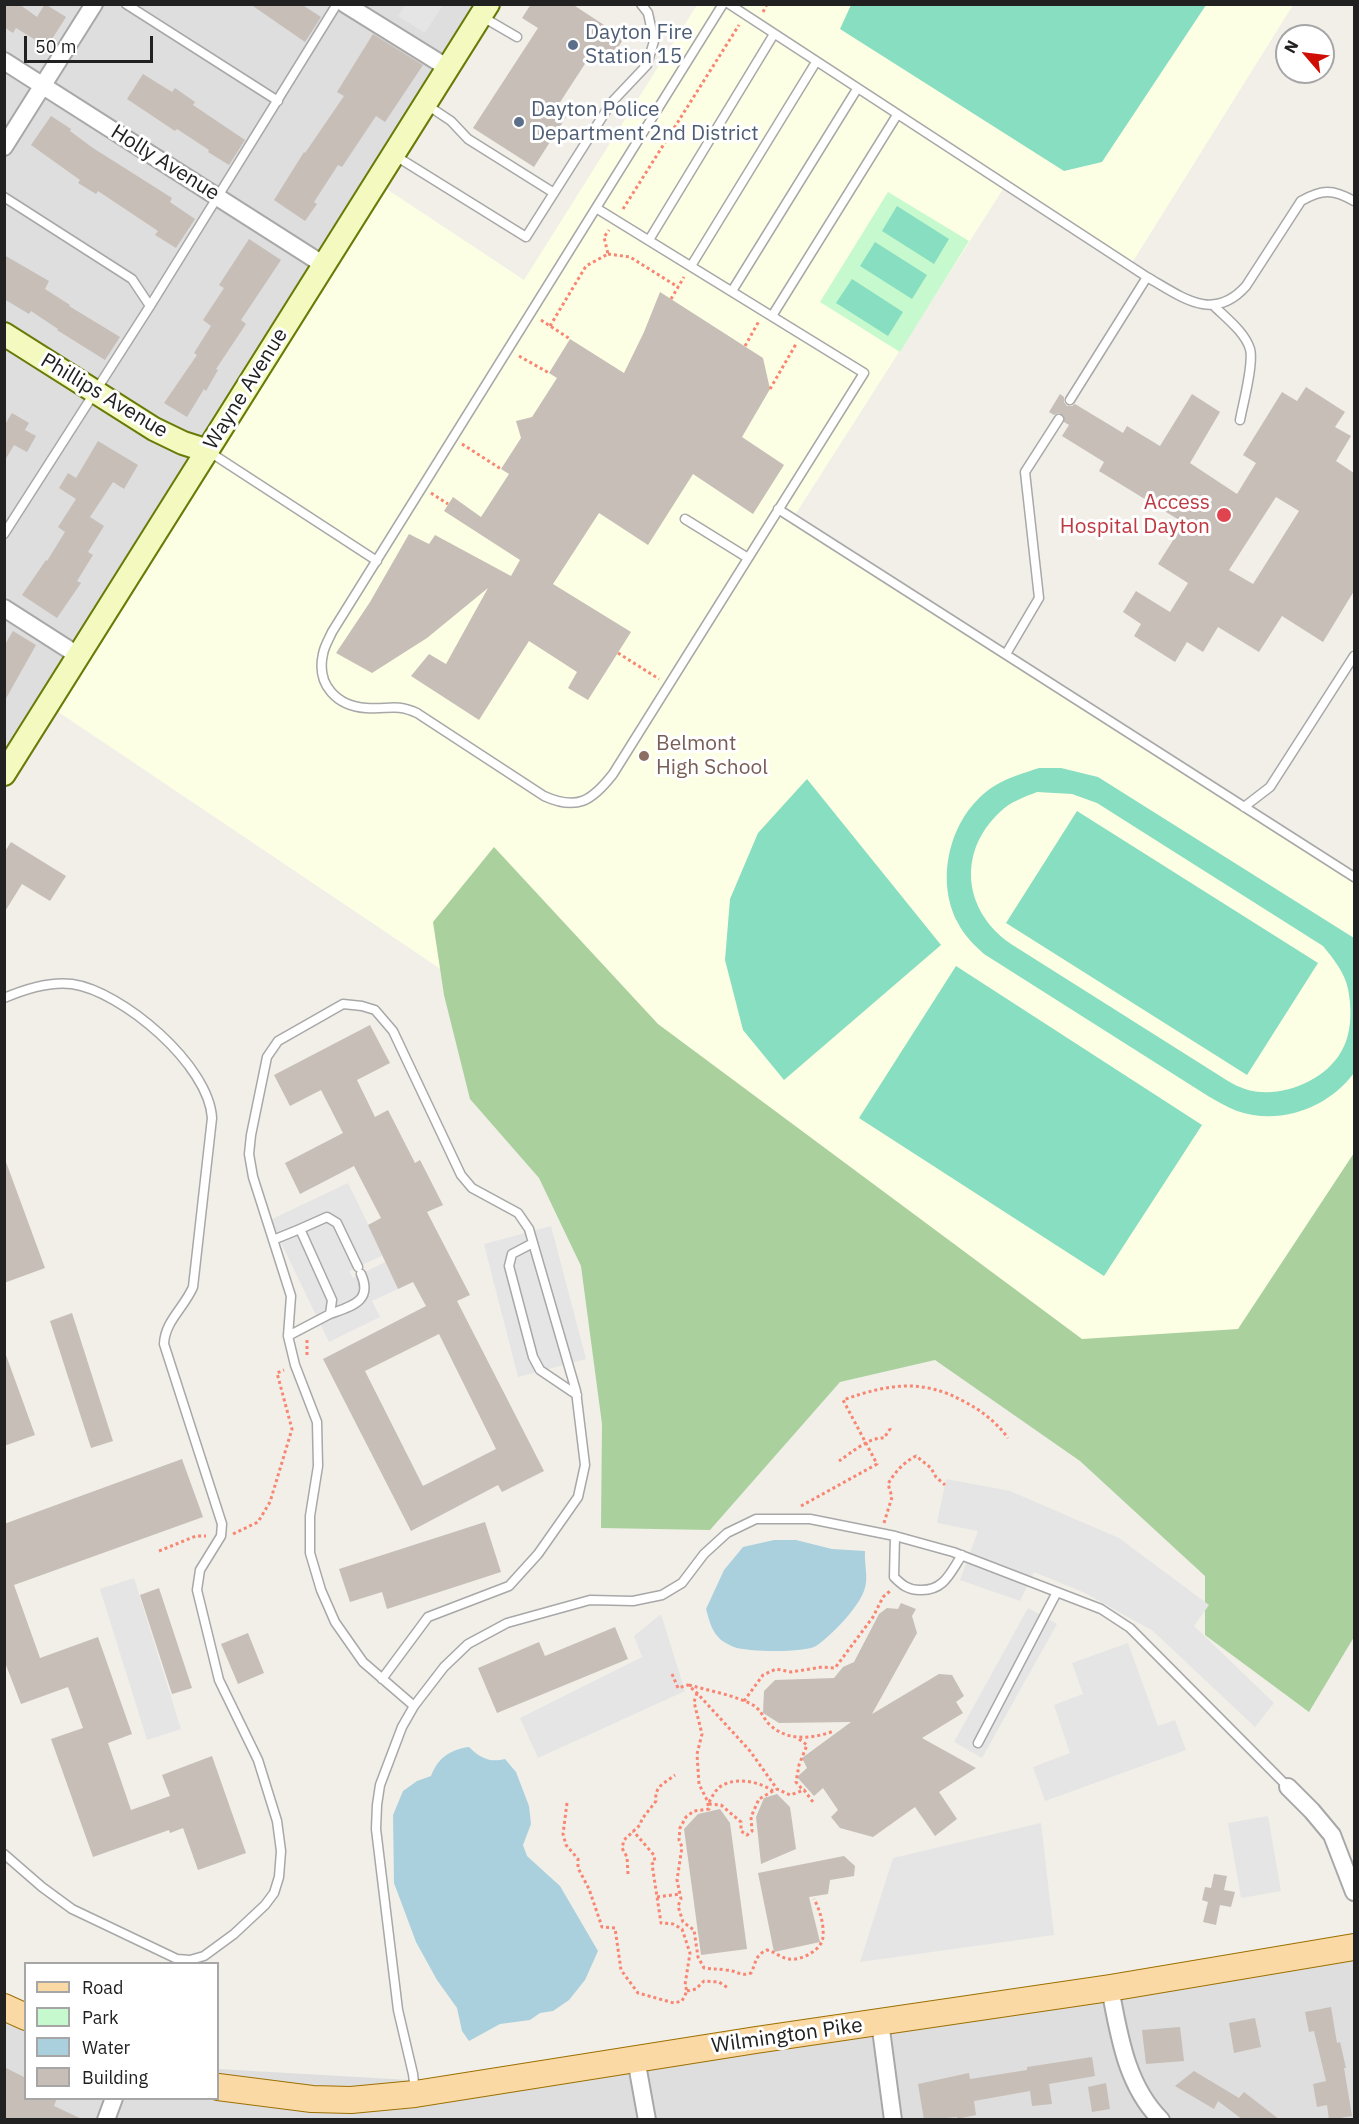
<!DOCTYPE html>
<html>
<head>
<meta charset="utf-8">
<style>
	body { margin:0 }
	#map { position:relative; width:1359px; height:2124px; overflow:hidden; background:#f1efe8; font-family:"IBM Plex Sans",sans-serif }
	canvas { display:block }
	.frame { position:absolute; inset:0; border:6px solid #212121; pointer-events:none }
	.legend { position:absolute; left:24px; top:1962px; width:195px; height:138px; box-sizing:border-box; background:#fff; border:2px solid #a6a6a6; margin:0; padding:8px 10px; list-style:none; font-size:18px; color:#212121 }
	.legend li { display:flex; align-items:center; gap:12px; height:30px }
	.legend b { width:30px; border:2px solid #a6a6a6 }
	.north { position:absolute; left:1275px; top:24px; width:60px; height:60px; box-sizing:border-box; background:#fff; border:2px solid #a6a6a6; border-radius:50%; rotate:298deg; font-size:16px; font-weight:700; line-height:24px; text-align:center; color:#212121 }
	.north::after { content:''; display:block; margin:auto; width:21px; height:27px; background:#cf0d03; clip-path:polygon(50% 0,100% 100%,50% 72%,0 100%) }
	.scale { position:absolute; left:24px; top:36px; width:129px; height:27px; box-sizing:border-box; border:3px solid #212121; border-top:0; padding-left:8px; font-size:18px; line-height:21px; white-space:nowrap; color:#212121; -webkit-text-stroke:4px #fff; paint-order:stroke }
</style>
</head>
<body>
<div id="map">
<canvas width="1359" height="2124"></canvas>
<div class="frame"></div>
<ul class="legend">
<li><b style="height:8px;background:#fbd9a4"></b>Road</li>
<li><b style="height:16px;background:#c7f9ce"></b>Park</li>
<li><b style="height:16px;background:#aad0de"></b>Water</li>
<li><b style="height:16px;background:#c6beb7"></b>Building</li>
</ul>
<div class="north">N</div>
<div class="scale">50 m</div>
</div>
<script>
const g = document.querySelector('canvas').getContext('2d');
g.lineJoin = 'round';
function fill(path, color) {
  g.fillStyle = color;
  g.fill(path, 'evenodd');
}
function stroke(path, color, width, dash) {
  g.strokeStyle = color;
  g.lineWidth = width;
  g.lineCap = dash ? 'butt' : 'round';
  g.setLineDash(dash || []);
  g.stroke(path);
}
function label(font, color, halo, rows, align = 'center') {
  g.font = font + ' "IBM Plex Sans",sans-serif';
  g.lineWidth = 6;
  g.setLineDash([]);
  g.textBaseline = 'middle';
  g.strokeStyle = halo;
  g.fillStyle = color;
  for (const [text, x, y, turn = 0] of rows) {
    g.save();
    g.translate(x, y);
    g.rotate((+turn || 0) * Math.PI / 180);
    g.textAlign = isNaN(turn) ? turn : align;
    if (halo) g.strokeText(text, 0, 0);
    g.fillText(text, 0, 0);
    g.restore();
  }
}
const residential = new Path2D(`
	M5,5h481l-481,770z
	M1354,1957v162h-1349l-1,-122 21,11 1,90h192v-29l261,15z`);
const education = new Path2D(`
	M697,5h596l-163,261 -125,-80 -212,332 561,359v276l-116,176 -85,119 -1105,-743 328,-523 148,98z`);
const forest = new Path2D(`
	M494,847l164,177 424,315 156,-10 116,-176v484l-45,75 -104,-77v-59l-125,-115 -145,-101 -95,22 -130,148 -109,-2 1,-104 -21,-158 -42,-88 -69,-79 -26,-104 -11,-73z`);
const park = new Path2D(`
	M888,192l81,49 -69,111 -80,-50z`);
const pitch = new Path2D(`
	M851,5v-1l355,1 -104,157 -38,9 -224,-142z
	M897,206l52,33 -15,25 -52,-33z
	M875,242l52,33 -15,24 -52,-33z
	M852,279l51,33 -15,24 -52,-33z
	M1039,768h22l37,9 256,161v135c-26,35 -74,53 -117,38 -10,-4 -20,-10 -29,-15l-224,-142c-10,-9 -20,-19 -26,-31 -25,-46 -6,-112 38,-138 13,-8 28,-12 43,-17zM1037,792l35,2 25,9 226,143c10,12 22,27 25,43 4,20 4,45 -7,63 -17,30 -63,48 -96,37 -6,-2 -12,-5 -17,-8l-217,-137c-48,-33 -54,-92 -11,-132 10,-10 24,-15 37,-20z
	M807,779l134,166 -157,135 -41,-50 -18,-70 5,-61 28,-66z
	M1077,811l241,152 -71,112 -241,-152z
	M956,966l246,159 -98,151 -245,-158z`);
const parking = new Path2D(`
	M406,4h37v1l-18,28 -27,-17z
	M348,1183l35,72 -34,16 4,7 32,-16 13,27 -26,12 8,16 -51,25 -59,-122z
	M551,1226l35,133 -68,18 -34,-133z
	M946,1479l64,12 109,47 90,67 -15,21 80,77 -19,24 -102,-96 -68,-38 -51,-21 -14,29 -60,-21 18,-49 -41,-8z
	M134,1578l47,151 -34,11 -47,-151z
	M1028,1608l29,16 -75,134 -28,-16z
	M661,1614l24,77 -147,67 -18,-40 122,-61 -8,-21z
	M1128,1643l30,83 17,-6 11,30 -141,51 -12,-34 37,-14 -16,-48 29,-11 -11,-31z
	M1268,1816l13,75 -40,7 -13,-75z
	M1041,1823l13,112 -194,27 33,-104z`);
const water = new Path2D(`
	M774,1540h22l36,9 33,2c-1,14 4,27 -1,40 -6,17 -33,45 -48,55 -11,7 -69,6 -82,1 -5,-2 -12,-6 -15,-9 -8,-8 -10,-19 -13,-29l18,-39 19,-23z
	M469,1747c11,11 21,16 36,12l11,13 13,34 2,18 -8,21 4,11 33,30 38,65 -13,29 -16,20 -16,11 -13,2 -10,7 -30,4 -31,17 -7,-10 -5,-23 -20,-28 -21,-38 -22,-59 -1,-68 10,-24 14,-10 14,-5c7,-18 18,-26 38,-29z`);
const building = new Path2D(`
	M4,4h15l18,13 8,-13 21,13 -19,30 -31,-19 -3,5 -9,-6z
	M250,4h51l20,13 -16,25z
	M531,4h41l52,34 -16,25 -16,-10 -37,57 11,7 -32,50 -61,-39 65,-100 -16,-10z
	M373,34l50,31 -38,57 -9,-6 -34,51 -4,-2 -24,37 3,2 -12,17 -31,-21 30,-48 1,1 39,-57 -7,-4z
	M143,74l29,18 3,-4 20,14 -2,3 52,35 -16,25 -21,-13 1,-2 -32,-21 -2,2 -48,-32z
	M51,116l20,13 -1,2 23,17 79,50 -2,4 25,17 -19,29 -21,-13 3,-4 -60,-40 -2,3 -18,-11 2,-3 -49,-35z
	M249,239l32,21 -40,60 5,4 -30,45 2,1 -12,21 -2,-2 -17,28 -23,-14 33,-48 -3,-2 17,-27 -8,-6 21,-32 -5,-3z
	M4,255l45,26 -4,8 25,16 -1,1 51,31 -15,23 -48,-30 1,-1 -27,-18 -2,3 -25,-15z
	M660,292l103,66 7,31 -28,48 42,28 -31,49 -60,-40 -45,71 -49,-32 -46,71 78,48 -43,68 -20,-12 9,-16 -48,-31 -50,79 -68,-44 18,-22 17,10 42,-76 -61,50 -55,35 -36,-20 34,-51 39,-68 20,10 6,-9 76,41 9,-16 -76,-49 9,-14 28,20 28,-43 -8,-5 20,-31 -5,-17 16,-4 25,-39 -8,-5 21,-34 54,34 20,-41z
	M1306,387l39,25 -10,15 16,9 -15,25 18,12v118l-31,51 -41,-26 -23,36 -41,-25 -15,25 -16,-10 -12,20 -41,-26 7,-12 -18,-12 13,-21 34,21 18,-29 -30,-19 26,-41 -85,-52 5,-9 -42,-26 7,-11 -5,-3v-6l-5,-3 -5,2 -5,-3 11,-18 4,3v5l3,4h5l3,-2 48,29 4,-7 33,20 32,-52 28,18 -30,51 47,31 19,-31 -13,-8 39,-63 15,9zM1276,497l23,14 -46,73 -24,-14z
	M12,413l17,10 -4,7 11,6 -9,16 -13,-7 -10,17v-36z
	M98,441l40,24 -14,24 -11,-7 -23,35 14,9 -16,26 5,3 -16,26 4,2 -24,35 -35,-23 24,-35 1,1 18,-29 -7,-5 18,-28 -17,-11 9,-15 8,5z
	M13,631l23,14 -32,57v-56z
	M11,842l55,34 -16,25 -28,-17 -18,29v-60z
	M370,1025l20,38 -33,17 18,37 13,-7 27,53 5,-3 23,45 -16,7 43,83 -13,6 87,170 -42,21 -4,-7 -87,46 -88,-172 103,-53 -13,-24 -15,7 -30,-64 13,-7 -27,-52 -54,28 -15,-31 58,-30 -22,-43 -31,16 -16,-31zM439,1334l57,115 -73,37 -58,-115z
	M6,1162l39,106 -41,15v-120z
	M72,1313l41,128 -22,7 -41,-127z
	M4,1355h2l29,80 -31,11z
	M182,1459l21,58 -189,68 26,73 58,-21 34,97 -24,9 23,67 39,-14 -8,-21 50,-19 34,97 -48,17 -15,-42 -13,5 -1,-3 -76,27 -42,-118 32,-11 -15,-41 -47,17 -17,-44v-136z
	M485,1522l16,50 -114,37 -5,-17 -32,10 -11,-33z
	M159,1588l33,100 -20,6 -32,-99z
	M901,1603l15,6 -4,7 5,17 -45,81 67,-40 13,1 12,21 -8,6 7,11 -41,25 54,30 -37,24 18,27 -22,17 -20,-29 -42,30 -33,-9 -9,-11 7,-7 -15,-22 -9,8 -17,-19 10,-9 -5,-10 49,-36 -72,1 -16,-10 1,-22 11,-11 59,-2 9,-11 11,-5 25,-48 8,-6 11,1z
	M615,1627l13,32 -131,54 -19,-45 61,-26 6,14z
	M248,1633l16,40 -26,11 -17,-40z
	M777,1794l13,13 6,42 -35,15 -5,-47 8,-19z
	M720,1809l10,14 17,126 -46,6 -17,-126 14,-15z
	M844,1856l11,10 -1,10 -24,4 -2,14 -19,3 11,45 -46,10 -16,-79z
	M1214,1874l13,2 -3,14 11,2 -4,15 -11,-2 -4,20 -13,-3 5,-20 -6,-2 3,-13 6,1z
	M1331,2007l6,36 3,-1 6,26h-2l8,48 -23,4 -2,-15 -10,2 -4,-23 13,-3 -12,-50 -5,1 -4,-20z
	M1255,2018l6,29 -27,6 -5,-30z
	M1180,2027l4,34 -38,3 -4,-34z
	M1092,2057l3,19 -46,8 3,20 -20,2 -2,-15 -56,10 2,14 -19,4v-2l-33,3 -6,-36 51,-11 1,6 57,-9v-3z
	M4,2067l22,11v20h31l-3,8 30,14h-80z
	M1194,2071l45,27 5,-6 36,28h-37l-25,-19 -4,8 -39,-23z
	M1106,2083l4,26 -18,3 -4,-25z`);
const path = new Path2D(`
	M763,12l4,-8
	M623,209l116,-184
	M608,254l22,3 48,30
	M671,299l13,-22
	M541,320l29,19
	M550,326l36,-60 22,-12 -4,-17 5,-7
	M745,346l14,-25
	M519,356l30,17
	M770,389l26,-45
	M462,444l39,25
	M431,493l17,11
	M618,653l41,26
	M307,1355v-15
	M839,1461c12,-8 30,-24 45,-23l6,-9 -1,-3
	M801,1506l76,-42 -34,-64c45,-16 79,-22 122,2 17,9 31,20 43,36
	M884,1523l8,-26 -4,-13c7,-12 16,-22 28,-28l15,12 5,9 9,8
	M233,1534l25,-12 12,-20 22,-73 -15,-56 7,-3
	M159,1551l37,-15h10
	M672,1674l6,14 10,-3 9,8 53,58 27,38 13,6 14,-5 9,12
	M689,1685c21,6 45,10 64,20 7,4 10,12 15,18 18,19 44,16 66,8
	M697,1693l-3,9 8,32 -5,20 2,30 8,16 2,9 -15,2 -8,6 -6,11 -1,12 3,7 -5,33 4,19 -3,7 5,16 11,8 4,27 6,11c8,1 14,1 22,2 10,0 14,7 25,3 5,-10 4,-18 16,-23 8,2 14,8 22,9 12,2 33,-9 34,-22 1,-13 -3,-27 -9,-38
	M744,1701l19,-26 13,-6 15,3 31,-5 13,1 38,-51 10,-20 7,-6
	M799,1739l8,6 -8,20 -3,17 7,8
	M773,1791l-14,8 -8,18 1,14 -5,4 -6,-4v-9l-20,-17 -13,-1c4,-7 8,-16 15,-19 15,-8 37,-3 50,6l4,-2
	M567,1803l-4,31 3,11 12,14v9l11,21 13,38 13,1 6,42 17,23 36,10 8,-2 5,-10 -2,-6 5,-32 -8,-24 -9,-5 -12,-1 -9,-59 3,-2 -1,-7 -21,-24
	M628,1874l-1,-17 -5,-9 2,-8 16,-15 2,-6 14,-18c-2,-15 9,-18 19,-26
	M657,1897l23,-3
	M687,1991l9,-2 8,-8 15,1 9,6`);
const lane = new Path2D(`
	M126,4l152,97
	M729,4l418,273c35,20 66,46 99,9l55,-85c21,-12 32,-12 53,0
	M481,16l36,21
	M427,105l24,16 17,18 86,54
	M394,155l132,82 85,-134 36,-38 7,-24 -6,-28 -7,-9
	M4,197l128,82 18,27
	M596,208l268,165 -251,401c-21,27 -36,37 -69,22l-127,-83c-22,-10 -29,-3 -51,-5 -29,-2 -50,-23 -43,-54 1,-7 6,-15 9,-22l391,-628
	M649,240l125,-206
	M691,266l125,-204
	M732,291l125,-202
	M1213,305c12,12 32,27 37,44 4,14 -7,55 -10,71
	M772,316l125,-201
	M1070,400l77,-123
	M208,451l169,110
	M778,509l576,368
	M685,519l63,39
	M4,534l146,-228 187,-302
	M1006,654l33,-56 -14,-126 34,-53
	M1244,807l26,-20 84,-131
	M4,998c21,-9 45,-17 68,-14 50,7 137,81 140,134l-19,169c-9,21 -28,34 -29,57l58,180 -1,12 -21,34 -3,20 22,90 39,80 19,61 4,30 -2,26 -5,16 -9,12 -31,29 -30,22 -14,4 -13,-1 -105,-50 -30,-22 -38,-33
	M300,1229l27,-12 10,6 21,44
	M273,1240l27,-11 32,71 -2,14 -42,22
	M533,1243l-21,11 -3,12 24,91 7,13 37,25
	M330,1314c22,-8 43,-13 31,-40
	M895,1536l-1,41c8,8 14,13 26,13 24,1 30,-17 42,-35
	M382,1679l46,-62 81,-31 29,-32 40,-57 7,-32 -9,-74 -47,-162 -11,-16 -46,-25 -11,-13 -68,-144 -18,-21 -13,-4 -19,-2 -65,37 -11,16 -16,78 -2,19 4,23 38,119 -3,40 7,29 22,57 1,44 -8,50v37l11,37 14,32 28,40 51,44
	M978,1743l79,-151
	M415,2091l-2,-17 -15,-64 -22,-181 1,-24 3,-20 22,-58 12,-21 30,-39 24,-23 39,-21 83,-23 43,1 29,-6 20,-12 22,-29 23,-21 29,-14h54l85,17 58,16 148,57 29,19 158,159`);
const street = new Path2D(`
	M345,4l103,64
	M4,61l320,204
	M4,147l90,-143
	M4,608l75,48
	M1288,1787l24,24 20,24 22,57
	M1110,1988c9,47 16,97 51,132
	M880,2022l13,98
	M636,2059l11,61
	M106,2120l8,-22`);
const secondary = new Path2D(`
	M4,334l150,95 29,14 25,8
	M4,774l484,-770`);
const primary = new Path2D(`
	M4,2007l22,10
	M218,2087l94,12 39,1 64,-6 341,-54 354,-52 244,-41`);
const markers = [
	[573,45,6,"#5c6f8a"],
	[519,122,6,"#5c6f8a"],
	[1224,515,8,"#e0444e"],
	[644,756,6,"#8d6e63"]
];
const serviceNames = [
	["Dayton Fire",585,33],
	["Station 15",585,57],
	["Dayton Police",531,110],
	["Department 2nd District",531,134]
];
const streetNames = [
	["Holly Avenue",165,163,32],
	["Wayne Avenue",246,389,-58],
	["Phillips Avenue",104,396,31],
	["Wilmington Pike",787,2036,-8]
];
const healthNames = [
	["Access",1210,503],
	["Hospital Dayton",1210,527]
];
const educationNames = [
	["Belmont",656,744],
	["High School",656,768]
];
fill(residential, '#dfdede');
fill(education, '#fdffe4');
fill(forest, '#aad09e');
fill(park, '#c7f9ce');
fill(pitch, '#88dec1');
fill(parking, '#e5e5e5');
fill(water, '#aad0de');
fill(building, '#c6beb7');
stroke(lane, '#a8a8a8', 11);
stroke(street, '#a8a8a8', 20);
stroke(secondary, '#687a07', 26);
stroke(primary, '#9c7002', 28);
stroke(path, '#f88673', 3, [3, 3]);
stroke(lane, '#fff', 8);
stroke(street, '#fff', 16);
stroke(secondary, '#f3f9bf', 22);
stroke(primary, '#fbd9a4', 26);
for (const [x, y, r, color] of markers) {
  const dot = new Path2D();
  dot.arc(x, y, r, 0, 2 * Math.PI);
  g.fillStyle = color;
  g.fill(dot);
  stroke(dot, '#fff', 2);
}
label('21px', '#4e5e75', '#fff', serviceNames, 'left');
label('21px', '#212121', '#fff', streetNames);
label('21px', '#be3a42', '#fff', healthNames, 'right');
label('21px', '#785e54', '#fff', educationNames, 'left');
</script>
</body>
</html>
